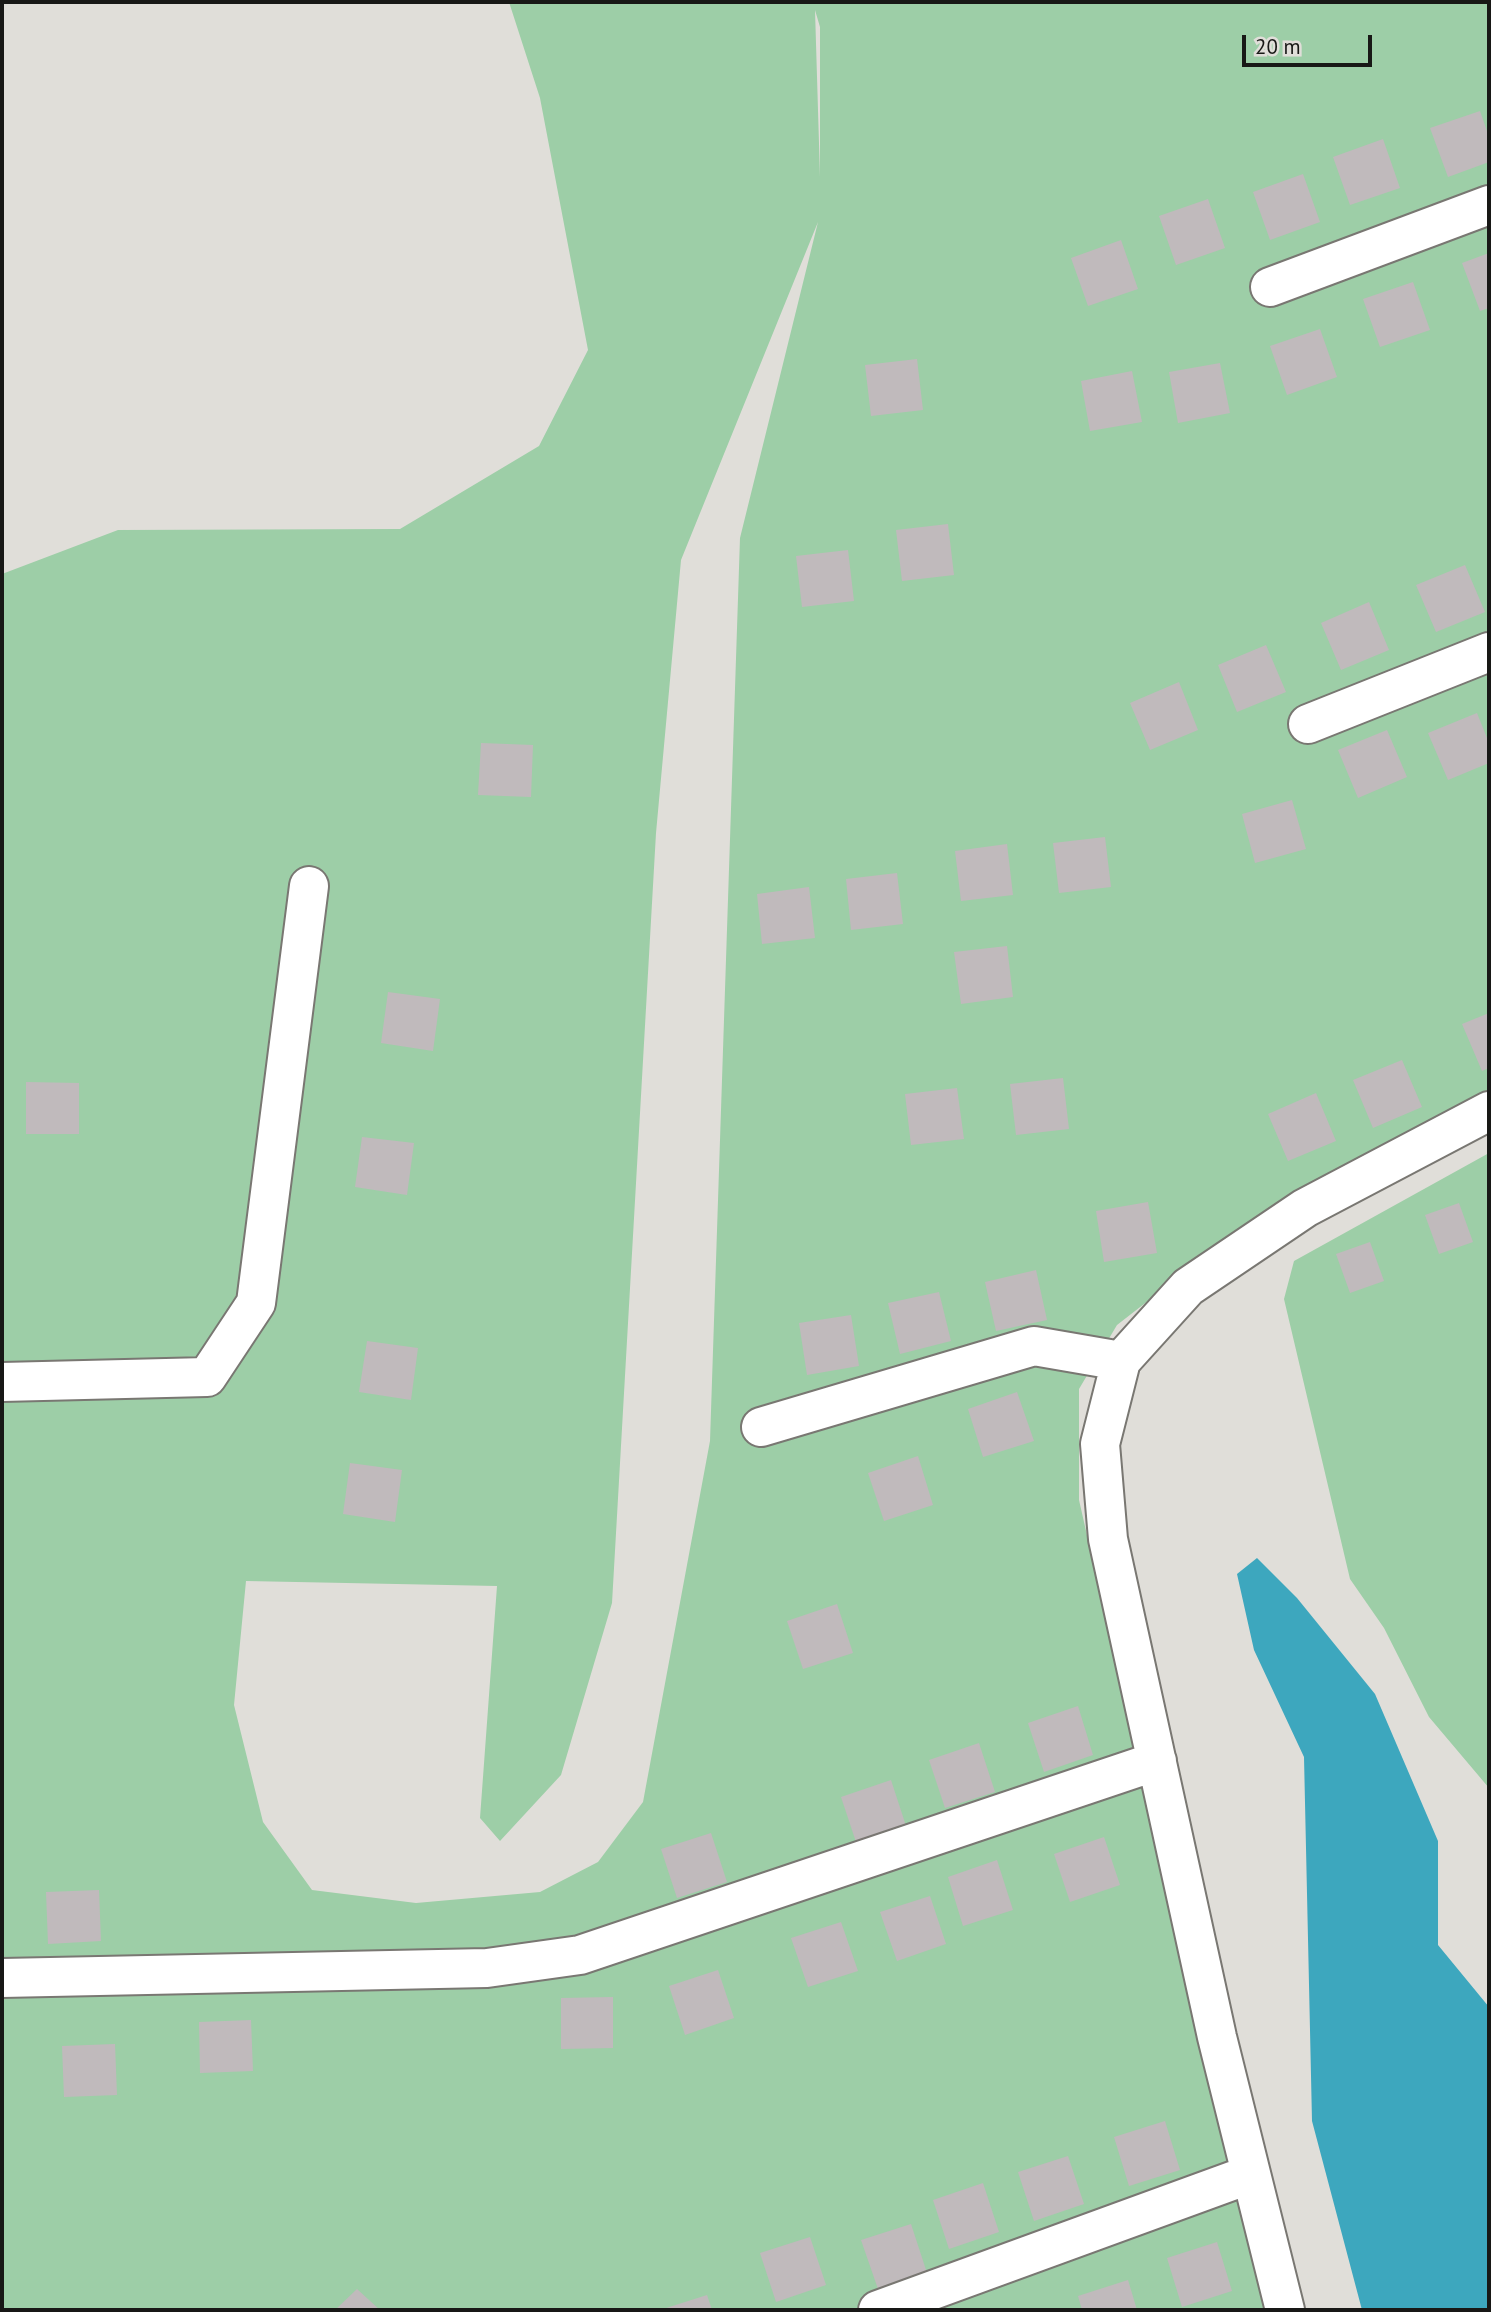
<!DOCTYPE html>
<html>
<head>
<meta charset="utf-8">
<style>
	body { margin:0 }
	#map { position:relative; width:1491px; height:2312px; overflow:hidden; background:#e0ded9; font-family:"PT Sans",sans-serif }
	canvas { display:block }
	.frame { position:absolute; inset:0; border:4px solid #181816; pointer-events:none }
	.scale { position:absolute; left:1242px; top:35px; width:130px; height:32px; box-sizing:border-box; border:4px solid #181816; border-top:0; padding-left:9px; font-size:21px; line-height:24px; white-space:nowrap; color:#181816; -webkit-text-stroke:5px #e0ded9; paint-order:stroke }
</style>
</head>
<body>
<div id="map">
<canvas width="1491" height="2312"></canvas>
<div class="frame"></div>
<div class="scale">20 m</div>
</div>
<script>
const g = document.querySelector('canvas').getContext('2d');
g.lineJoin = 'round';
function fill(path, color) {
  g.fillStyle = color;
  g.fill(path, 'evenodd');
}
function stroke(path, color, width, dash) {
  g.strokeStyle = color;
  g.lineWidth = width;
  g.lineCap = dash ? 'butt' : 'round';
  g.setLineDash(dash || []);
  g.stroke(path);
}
const green = new Path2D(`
	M509,2h980v1095l-273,151 -99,77 -38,64v111l88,388 103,422h-1268v-1736l116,-44 282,-1 139,-83 49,-96 -48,-252zM815,10l5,17v151v-1zM818,222l-78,316 -30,903 -67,361 -45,60 -58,30 -124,11 -104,-13 -49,-68 -29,-117 12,-124 251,5 -17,232 20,23 61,-66 51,-172 44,-770 25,-273z
	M1489,1153v635l-60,-71 -45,-89 -34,-49 -66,-280 10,-38z`);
const water = new Path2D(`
	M1257,1558l40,40 78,96 63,147v104l51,62v303h-127l-50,-189 -8,-364 -50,-107 -17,-76z`);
const building = new Path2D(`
	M1480,111l9,26v25l-41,15 -18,-49z
	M1383,139l17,49 -50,17 -17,-48z
	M1303,174l17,48 -50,18 -17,-48z
	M1208,199l17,49 -49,17 -17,-49z
	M1121,240l17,49 -50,17 -17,-48z
	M1489,253v55l-9,3 -18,-48z
	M1413,282l17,48 -50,17 -17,-48z
	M1320,329l17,48 -50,18 -17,-49z
	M917,359l6,51 -52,6 -6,-51z
	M1220,363l10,50 -52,10 -9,-51z
	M1132,371l10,51 -52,9 -9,-50z
	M948,524l6,51 -52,6 -6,-51z
	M848,550l6,51 -52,6 -6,-51z
	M1465,565l20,47 -49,20 -20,-47z
	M1369,602l20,48 -48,20 -20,-47z
	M1266,645l20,47 -49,20 -19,-47z
	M1179,682l19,48 -48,20 -20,-47z
	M1477,713l12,30v20l-41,17 -20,-47z
	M1387,730l20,47 -49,21 -20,-48z
	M481,743l52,2 -2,52 -53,-2z
	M1292,800l14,49 -51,14 -13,-49z
	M1105,837l6,50 -52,6 -6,-50z
	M1007,844l6,51 -52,6 -6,-50z
	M897,873l6,51 -52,6 -5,-51z
	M809,887l6,51 -53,6 -5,-50z
	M1007,946l6,51 -52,7 -7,-52z
	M388,992l52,7 -7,52 -52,-8z
	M1489,1013v55l-7,3 -20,-47z
	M1402,1060l20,47 -49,21 -20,-48z
	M1063,1078l6,51 -53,6 -6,-51z
	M26,1082l53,1v51h-53z
	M957,1088l7,51 -53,6 -6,-51z
	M1316,1093l20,48 -48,20 -20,-47z
	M362,1137l52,6 -7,52 -52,-8z
	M1148,1202l9,51 -53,9 -8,-51z
	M1459,1203l14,39 -34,12 -14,-39z
	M1370,1242l14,39 -34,12 -14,-39z
	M1036,1270l11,50 -51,11 -11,-49z
	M939,1292l12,49 -51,13 -12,-51z
	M851,1315l8,51 -52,9 -8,-52z
	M367,1341l51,7 -7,52 -52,-8z
	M1017,1392l17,49 -51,16 -15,-48z
	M918,1456l15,49 -49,16 -16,-48z
	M350,1463l52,7 -7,52 -52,-8z
	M837,1604l16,49 -50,16 -16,-48z
	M1078,1706l15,49 -49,17 -16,-49z
	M979,1743l16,49 -50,16 -16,-48z
	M891,1780l16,49 -50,16 -16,-48z
	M711,1833l16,49 -50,16 -16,-49z
	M1104,1837l16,48 -50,17 -16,-48z
	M997,1860l16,50 -50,16 -15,-49z
	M99,1890l2,51 -53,3 -2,-52z
	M930,1896l16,48 -49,17 -17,-49z
	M841,1922l17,49 -50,16 -17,-49z
	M718,1970l16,48 -49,17 -16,-49z
	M613,1997v51l-52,1v-51z
	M251,2020l2,51 -53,2 -1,-51z
	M115,2044l2,51 -53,2 -2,-51z
	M1165,2121l15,49 -51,16 -15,-49z
	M1068,2156l16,48 -50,17 -16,-49z
	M983,2183l16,49 -50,17 -16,-49z
	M911,2224l16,49 -49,16 -17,-49z
	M810,2237l16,48 -50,17 -16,-49z
	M1217,2242l15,49 -50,16 -15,-49z
	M1128,2280l9,30h-55l-4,-14z
	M357,2289l23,21h-45z
	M707,2295l5,15h-52z`);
const minor = new Path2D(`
	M1270,287l219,-82
	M1308,724l181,-72
	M2,1382l205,-5 49,-74 53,-417
	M761,1427l273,-81 87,15
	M2,1978l485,-10 93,-13 577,-194
	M878,2310l373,-136
	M1285,2310l-68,-273 -109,-498 -8,-95 21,-83 67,-74 117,-79 184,-97`);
fill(green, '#9dcea7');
fill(water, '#3da7be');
fill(building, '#c0babc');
stroke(minor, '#797772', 42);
stroke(minor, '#fff', 38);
</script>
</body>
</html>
